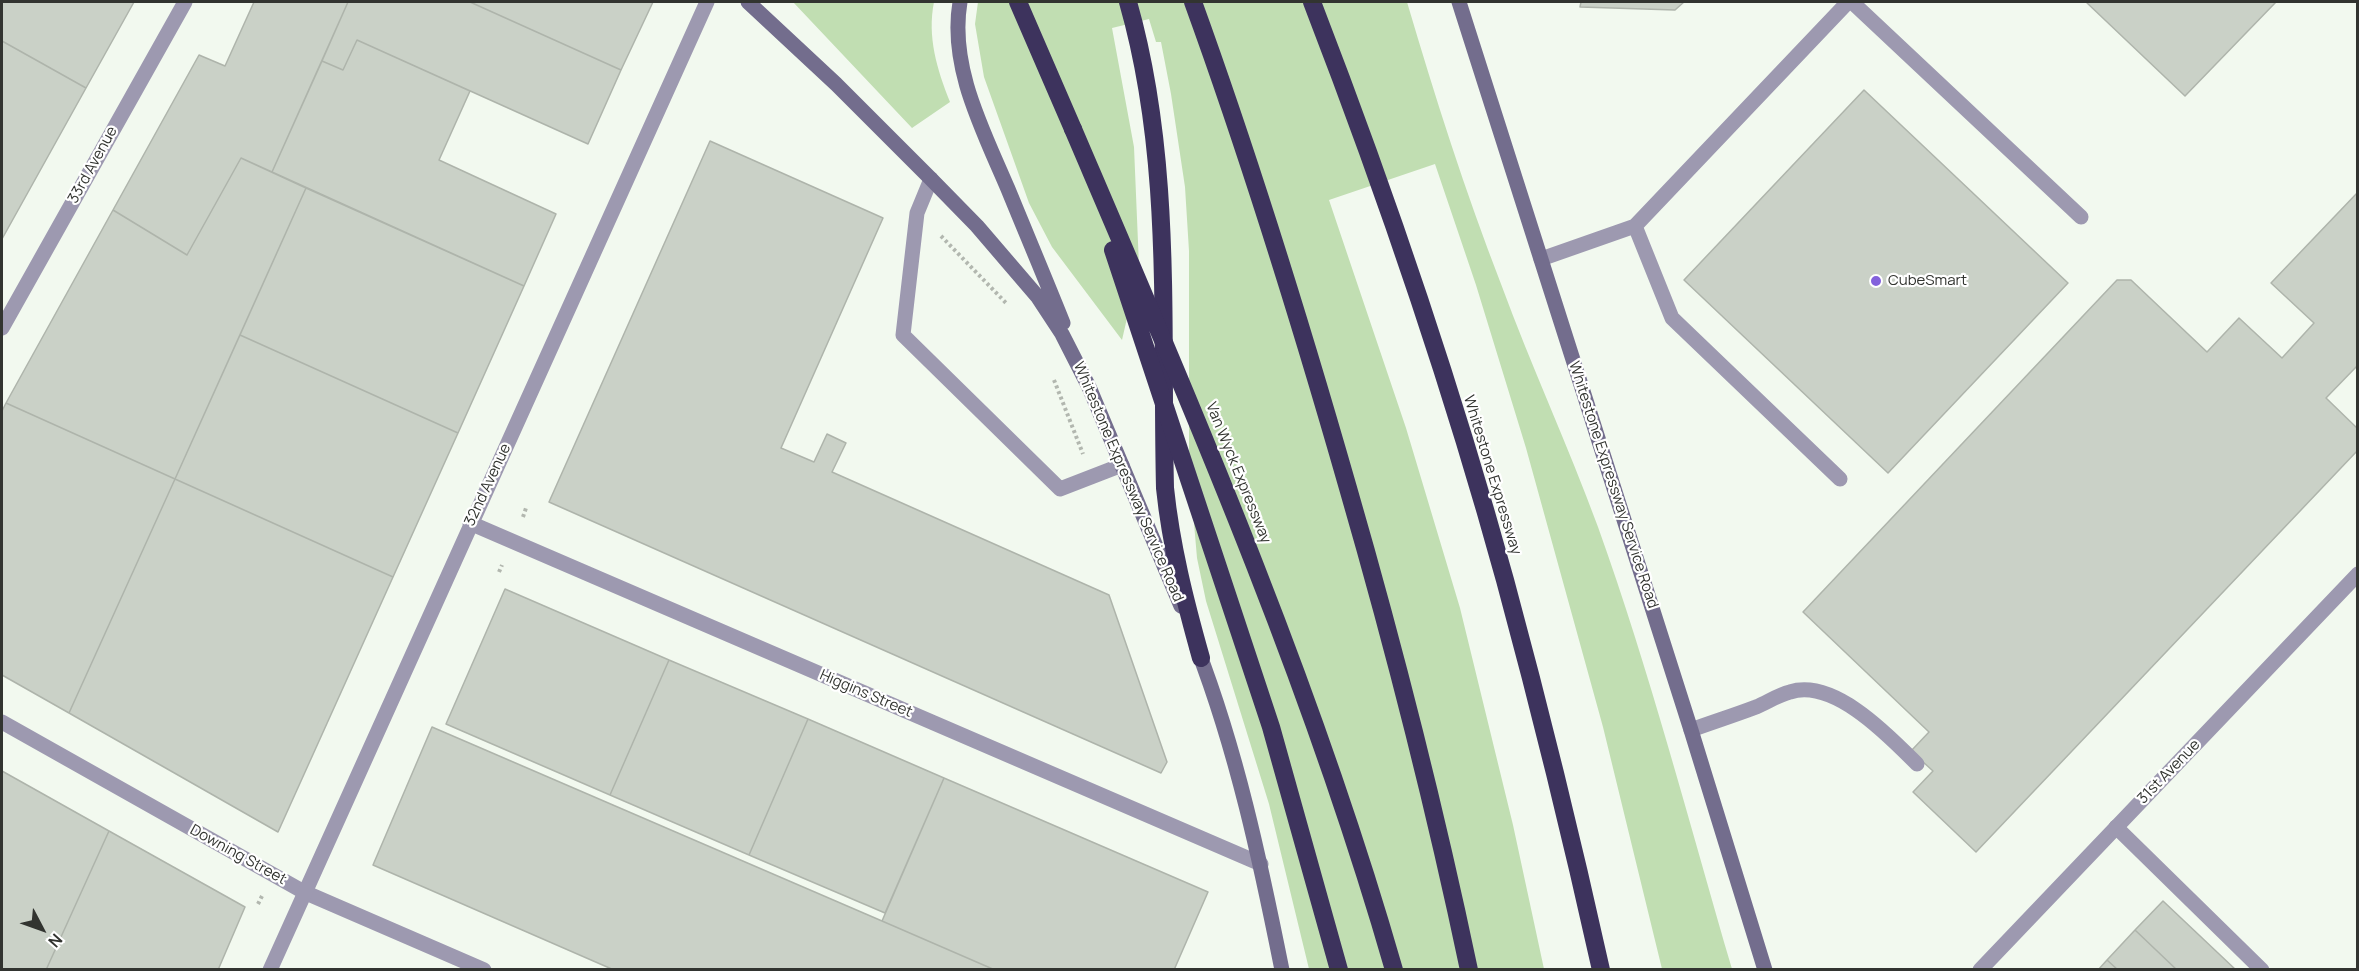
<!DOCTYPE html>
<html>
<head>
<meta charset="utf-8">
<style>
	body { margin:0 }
	#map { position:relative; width:2359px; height:971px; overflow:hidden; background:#f2f9ef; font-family:Manrope,sans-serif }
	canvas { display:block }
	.frame { position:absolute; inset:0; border:3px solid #323430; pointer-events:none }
	.north { position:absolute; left:12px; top:899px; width:60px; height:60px; -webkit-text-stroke:4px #fff; paint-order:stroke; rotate:131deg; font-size:16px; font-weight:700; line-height:24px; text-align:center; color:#323430 }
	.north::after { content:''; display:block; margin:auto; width:21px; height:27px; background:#323430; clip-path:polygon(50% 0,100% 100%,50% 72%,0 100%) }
</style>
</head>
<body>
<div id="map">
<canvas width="2359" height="971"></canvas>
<div class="frame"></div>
<div class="north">N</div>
</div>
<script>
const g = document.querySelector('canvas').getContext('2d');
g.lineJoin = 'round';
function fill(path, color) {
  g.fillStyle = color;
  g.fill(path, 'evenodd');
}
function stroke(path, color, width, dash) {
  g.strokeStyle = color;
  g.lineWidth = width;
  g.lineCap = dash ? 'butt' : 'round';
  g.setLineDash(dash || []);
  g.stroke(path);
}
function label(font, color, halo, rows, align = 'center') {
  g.font = font + ' Manrope,sans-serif';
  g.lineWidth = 4.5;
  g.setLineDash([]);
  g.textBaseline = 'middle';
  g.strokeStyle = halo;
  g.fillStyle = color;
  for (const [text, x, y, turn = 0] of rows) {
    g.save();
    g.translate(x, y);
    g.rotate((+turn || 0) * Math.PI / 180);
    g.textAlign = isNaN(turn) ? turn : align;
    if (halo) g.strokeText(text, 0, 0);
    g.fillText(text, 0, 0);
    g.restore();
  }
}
const green = new Path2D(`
	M793,2h141c-7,35 3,67 16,100l-38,26z
	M978,2h429c28,95 58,189 94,282 30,82 67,161 97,243 52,145 91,295 134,442h-70l-59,-242 -77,-279 -50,-163 -41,-121 -106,36 77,228 54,180 53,217 31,144h-235l-40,-165 -63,-203 -9,-43 -8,-93v-214l-4,-64 -14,-93 -10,-52h-5l-7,-23 -37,9 22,119 5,119 -17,74 -70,-93 -23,-44 -45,-126 -9,-53z`);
const building = new Path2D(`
	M2,2h132l-48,86 -84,-47z
	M254,2h94l-76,170 -31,-14 -54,97 -74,-45 86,-155 26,11z
	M348,2h122l151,68 -33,74 -231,-104 -14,30 -21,-9z
	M470,2h183l-32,68z
	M1581,2h103l-9,8 -95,-3z
	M2086,2h190l-91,94z
	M357,40l113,51 -31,69 117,54 -32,72 -252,-114 50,-111 21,9z
	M2,41l84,47 -84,151z
	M1864,90l204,193 -180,190 -204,-193z
	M710,141l173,77 -102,230 33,14 13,-28 19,9 -14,29 277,123 58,167 -6,11 -612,-271z
	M241,158l65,30 -131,291 -169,-76 107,-193 74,45z
	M306,188l218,98 -66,147 -218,-98z
	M2358,192v173l-32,33 32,31v21l-382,402 -63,-60 20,-21 -22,-20 18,-19 -126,-120 314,-332h14l76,72 32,-34 43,40 32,-35 -43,-40z
	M240,335l218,98 -65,144 -218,-98z
	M6,403l169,76 -106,234 -67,-38v-264z
	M175,479l218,98 -115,255 -209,-119z
	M505,589l164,71 -59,135 -164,-71z
	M669,660l139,59 -59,136 -139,-60z
	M808,719l136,59 -59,135 -136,-58z
	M432,727l450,194 113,49h-381l-241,-105z
	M2,771l107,60 -63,139h-44z
	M944,778l264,114 -34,78h-179l-113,-49z
	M109,831l136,76 -27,63h-172z
	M2163,901l73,69h-59l-42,-40z
	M2135,930l42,40h-59l-11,-10z
	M2107,960l11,10h-20z`);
const path = new Path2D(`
	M941,236l66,68
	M1054,380l29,74
	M523,517l3,-9
	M499,572l3,-7
	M258,904l4,-8`);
const service = new Path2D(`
	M1852,2l229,215
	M931,179l-14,34 -14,122 157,154 62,-24
	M1635,226l37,92 168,161
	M1541,259l94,-33 213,-224
	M1691,730c22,-8 44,-15 65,-23 12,-5 22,-12 34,-15 44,-14 99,44 127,72
	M2116,827l146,143`);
const minor = new Path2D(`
	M2,328l183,-326
	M470,523l791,341
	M2,722l302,170 180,78
	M1980,970l378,-396`);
const tertiary = new Path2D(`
	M270,970l437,-968`);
const secondary = new Path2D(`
	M748,2l88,82 95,95 46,47 60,70 25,38 27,53 92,219
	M960,2c-11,65 23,128 48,187 18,44 37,89 55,134
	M1459,2l232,728 74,240
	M1197,648c40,104 63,212 85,322`);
const motorway = new Path2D(`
	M1018,2l55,127
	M1128,2c45,157 33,323 37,486 6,58 20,113 36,170
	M1193,2c58,160 108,322 155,486 46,159 87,320 121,482
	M1312,2c73,189 139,382 193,578 35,129 67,259 96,390`);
const motorwayBridge = new Path2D(`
	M1073,129c118,276 238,551 321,841
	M1113,250l158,477 68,243`);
const markers = [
	[1876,281,6,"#8361dc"]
];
const streetNames = [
	["33rd Avenue",93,165,-61],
	["Van Wyck Expressway",1238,473,68],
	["Whitestone Expressway",1492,475,73],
	["Whitestone Expressway Service Road",1128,482,67],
	["32nd Avenue",488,485,-65],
	["Whitestone Expressway Service Road",1613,485,72],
	["Higgins Street",866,694,23],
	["31st Avenue",2169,772,-46],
	["Downing Street",238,855,29]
];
const poiNames = [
	["CubeSmart",1888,281]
];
fill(green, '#c1deb2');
fill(building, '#cad1c7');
stroke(building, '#aeb4ab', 1.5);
stroke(path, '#b2b7af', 4, [3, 3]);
stroke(service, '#9d99b0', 15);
stroke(minor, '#9d99b0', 15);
stroke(tertiary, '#9d99b0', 15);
stroke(secondary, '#736d8d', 15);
stroke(motorway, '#3d335d', 18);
stroke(motorwayBridge, '#3d335d', 18);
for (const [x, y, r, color] of markers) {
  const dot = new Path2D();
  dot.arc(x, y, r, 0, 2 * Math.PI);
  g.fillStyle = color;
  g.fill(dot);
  stroke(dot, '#fff', 2);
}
label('15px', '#323430', '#fff', streetNames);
label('15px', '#323430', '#fff', poiNames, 'left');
</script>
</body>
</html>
